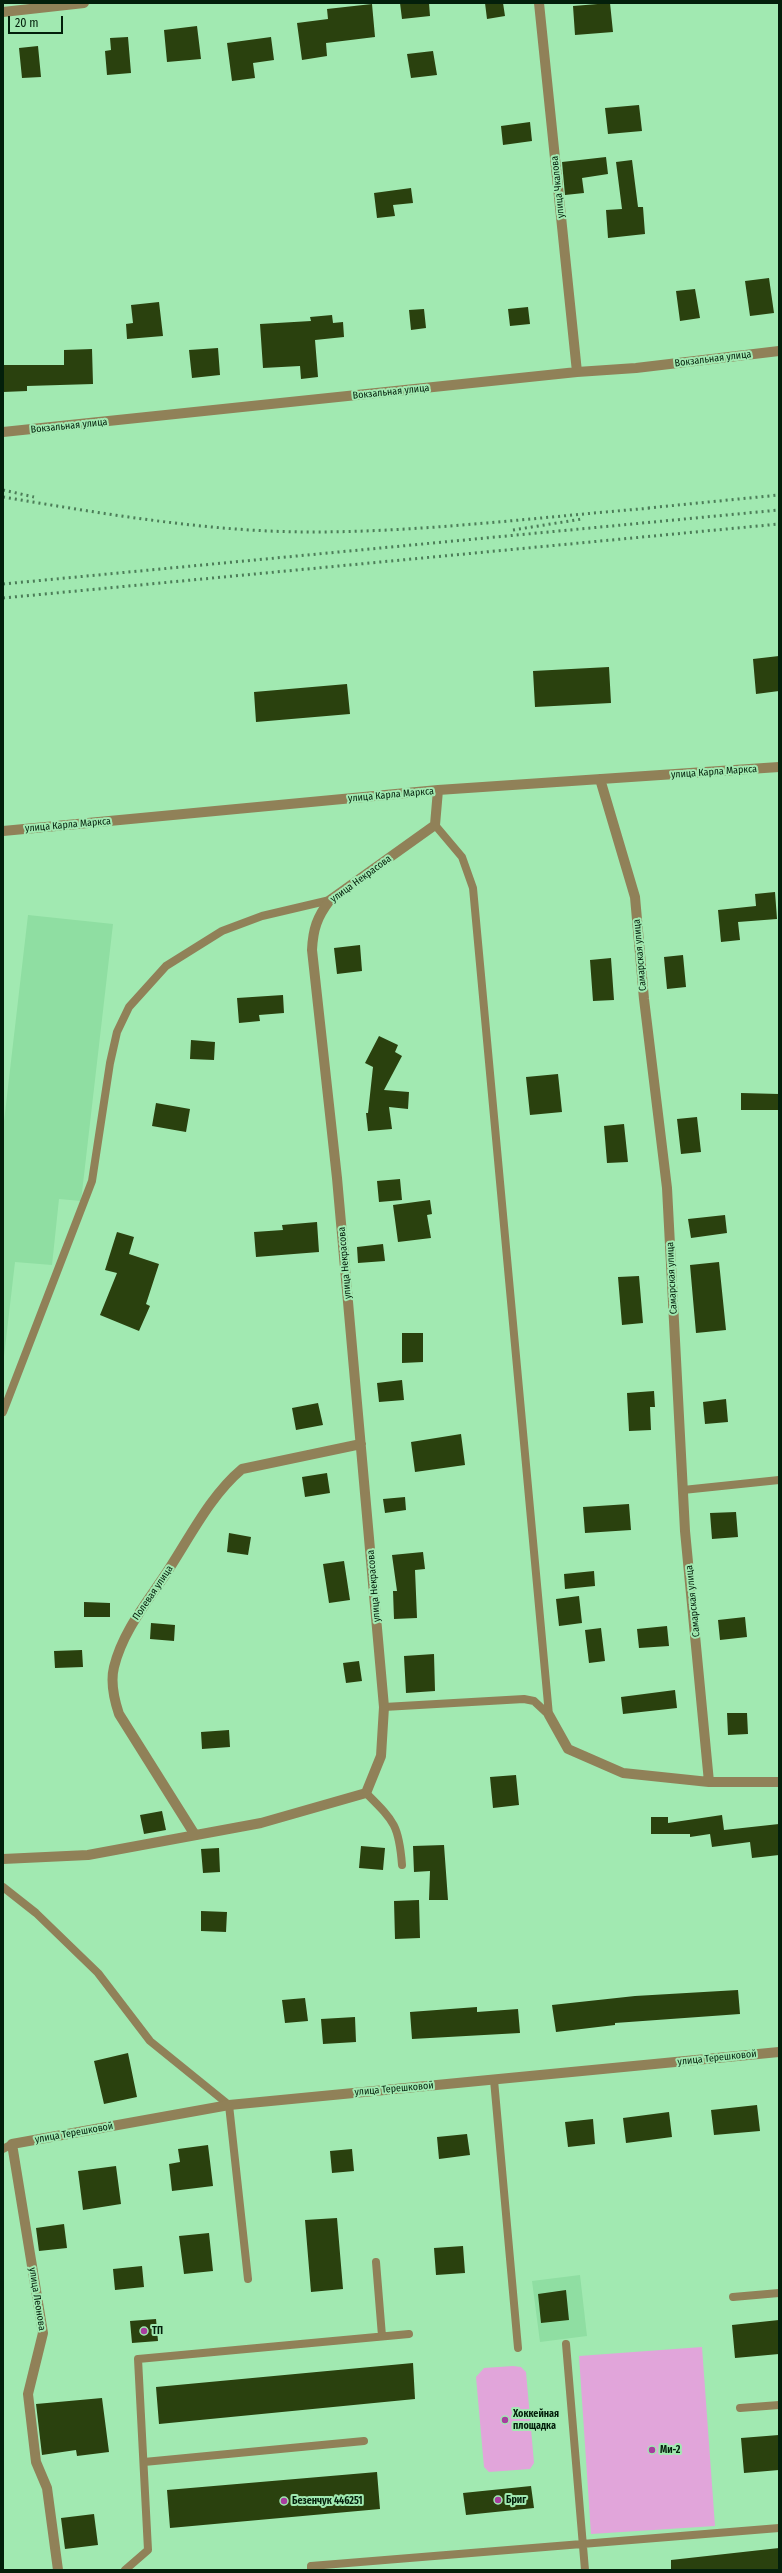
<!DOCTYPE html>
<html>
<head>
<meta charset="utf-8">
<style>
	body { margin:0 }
	#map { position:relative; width:782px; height:2573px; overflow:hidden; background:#a1e9b1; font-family:"Fira Sans Condensed",sans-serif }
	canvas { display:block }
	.frame { position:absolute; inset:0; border:4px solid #031f0b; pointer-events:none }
	.scale { position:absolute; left:8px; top:16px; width:55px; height:18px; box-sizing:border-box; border:2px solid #031f0b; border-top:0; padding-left:5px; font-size:12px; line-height:14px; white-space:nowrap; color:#031f0b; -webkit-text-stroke:3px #a1e9b1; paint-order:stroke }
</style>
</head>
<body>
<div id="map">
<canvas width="782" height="2573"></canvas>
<div class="frame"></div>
<div class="scale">20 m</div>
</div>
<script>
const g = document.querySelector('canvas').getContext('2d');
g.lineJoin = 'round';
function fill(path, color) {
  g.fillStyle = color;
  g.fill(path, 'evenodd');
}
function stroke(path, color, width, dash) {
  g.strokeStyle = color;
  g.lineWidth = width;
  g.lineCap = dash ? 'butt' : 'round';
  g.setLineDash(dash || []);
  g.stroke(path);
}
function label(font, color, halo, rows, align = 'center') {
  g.font = font + ' "Fira Sans Condensed",sans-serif';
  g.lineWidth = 4;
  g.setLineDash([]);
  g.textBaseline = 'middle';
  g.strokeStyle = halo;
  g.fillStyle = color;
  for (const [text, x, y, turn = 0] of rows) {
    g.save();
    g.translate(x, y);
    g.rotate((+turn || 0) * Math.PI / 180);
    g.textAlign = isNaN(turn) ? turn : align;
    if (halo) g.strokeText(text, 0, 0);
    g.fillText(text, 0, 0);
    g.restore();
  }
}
const built = new Path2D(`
	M28,915l85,9 -32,277 -22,-2 -7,66 -37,-3 -12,103v-235z
	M580,2275l7,61 -47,6 -8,-61z`);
const green = new Path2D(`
	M702,2347l13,179 -124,8 -12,-178z
	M513,2366l8,1 5,5 8,91 -4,6 -41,3 -5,-5 -8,-90 8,-9z`);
const building = new Path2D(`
	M400,3h29l1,13 -28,3z
	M485,3h18l2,13 -18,3z
	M610,3l3,29 -38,3 -2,-29z
	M372,4l3,33 -49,6 1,13 -25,4 -5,-37 31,-4 -1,-10z
	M197,26l4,33 -34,3 -3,-32z
	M128,37l3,36 -24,2 -2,-24 6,-1 -1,-12z
	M271,37l3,23 -21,3 2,15 -23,3 -5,-38z
	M38,46l3,31 -19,1 -3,-30z
	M433,51l4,24 -26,3 -4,-24z
	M639,105l3,26 -34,3 -3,-26z
	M530,122l2,19 -29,4 -2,-19z
	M606,157l2,17 -26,4 2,15 -19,2 -3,-33z
	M632,160l6,47h5l2,27 -37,4 -2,-28 16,-1 -6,-47z
	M411,188l2,15 -20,2 2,11 -18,2 -3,-25z
	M769,278l5,35 -24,3 -5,-35z
	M695,289l5,29 -20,3 -4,-30z
	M159,302l4,34 -36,3 -1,-15 7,-1 -2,-18z
	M528,307l2,17 -20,2 -2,-17z
	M424,309l2,19 -15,2 -2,-20z
	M332,315l1,8 10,-1 1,15 -29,3 3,37 -17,2 -1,-13 -37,2 -3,-44 51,-3 -1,-4z
	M218,348l2,27 -28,3 -3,-28z
	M92,349l1,35 -66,2v5l-24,1v-27h61v-15z
	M779,656v35l-23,3 -3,-35z
	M609,667l2,36 -76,4 -2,-36z
	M347,684l3,30 -94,8 -2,-30z
	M775,892l2,27 -39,3 2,18 -19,2 -3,-32 38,-4 -1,-12z
	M360,945l2,26 -25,3 -3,-26z
	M683,955l3,32 -19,2 -3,-32z
	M611,958l3,42 -21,1 -3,-41z
	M283,995l1,18 -25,2 1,6 -21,2 -2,-25z
	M379,1036l19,9 -3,7 7,4 -18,34 25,2 -1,17 -19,-2 3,22 -24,2 -2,-18h2l5,-46 -8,-4z
	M191,1040l24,2 -1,18 -24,-1z
	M558,1074l4,38 -32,3 -4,-38z
	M741,1093l38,1v16h-38z
	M156,1103l34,6 -4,23 -34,-6z
	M697,1117l4,35 -20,2 -4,-35z
	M624,1124l4,38 -21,1 -3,-37z
	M400,1179l2,21 -23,2 -2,-21z
	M430,1200l2,14 -5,1 4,23 -33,4 -5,-37z
	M725,1215l2,18 -36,5 -3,-19z
	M317,1222l2,30 -63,5 -2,-25 29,-2 -1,-5z
	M117,1232l17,5 -5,17 30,10 -13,40 4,2 -11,25 -39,-16 17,-42 -12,-3z
	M383,1244l2,17 -27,2 -1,-16z
	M719,1262l7,68 -30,3 -6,-68z
	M639,1276l4,47 -21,2 -4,-48z
	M402,1333h21v29l-21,1z
	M402,1380l2,20 -25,2 -2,-19z
	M654,1391l1,16h-5l1,23 -22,1 -2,-38z
	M726,1399l2,23 -23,2 -2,-22z
	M318,1403l5,22 -27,5 -4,-22z
	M461,1434l4,31 -50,7 -4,-30z
	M327,1473l3,20 -25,4 -3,-20z
	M405,1497l1,13 -21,3 -2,-14z
	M629,1504l2,26 -46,3 -2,-26z
	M736,1512l2,25 -26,2 -2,-26z
	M229,1533l22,4 -3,18 -21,-3z
	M423,1552l2,17 -10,1 2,48 -23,1 -1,-28h4l-5,-36z
	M344,1561l6,39 -21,3 -6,-39z
	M594,1571l1,15 -30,3 -1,-15z
	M579,1596l3,27 -23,3 -3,-27z
	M84,1602l26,1v14h-26z
	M745,1617l2,20 -27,3 -2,-20z
	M151,1623l24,2 -1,16 -24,-2z
	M667,1626l2,20 -30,2 -2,-19z
	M601,1628l4,33 -16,2 -4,-33z
	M82,1650l1,17 -28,1 -1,-17z
	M434,1654l1,37 -29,2 -2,-37z
	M359,1661l3,20 -16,2 -3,-20z
	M675,1690l2,18 -54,6 -2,-17z
	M727,1713h20l1,21 -20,1z
	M229,1730l1,17 -28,2 -1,-17z
	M516,1775l3,30 -26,3 -3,-31z
	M162,1811l4,19 -22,4 -4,-19z
	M722,1815l2,15 55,-6v31l-27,3 -2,-16 -38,5 -2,-13 -20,3v-3h-39v-17h17v6z
	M444,1845l4,55h-19l1,-29 -16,1 -1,-26z
	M361,1846l24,2 -2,22 -24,-2z
	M219,1848l1,24 -17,1 -2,-24z
	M419,1900l1,38 -25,1 -1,-38z
	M201,1911l26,1 -1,20 -25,-1z
	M738,1990l2,24 -125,9v2l-59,7 -4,-27 83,-9z
	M305,1998l3,23 -23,2 -3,-23z
	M477,2007v5l41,-3 2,24 -108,6 -2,-27z
	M355,2017l1,25 -33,2 -2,-25z
	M128,2053l9,44 -33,7 -10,-43z
	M757,2105l3,26 -46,4 -3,-25z
	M669,2112l3,25 -46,6 -3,-25z
	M593,2119l2,25 -27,3 -3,-25z
	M467,2134l3,21 -31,4 -2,-22z
	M208,2145l5,41 -41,5 -3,-27 11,-2 -2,-13z
	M352,2149l2,22 -22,2 -2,-22z
	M116,2166l5,38 -38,6 -5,-39z
	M337,2218l6,71 -32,3 -6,-72z
	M64,2224l3,24 -28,3 -3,-23z
	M209,2233l4,38 -29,3 -5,-38z
	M463,2246l2,27 -29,2 -2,-27z
	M142,2266l2,21 -29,3 -2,-21z
	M566,2290l3,30 -28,3 -3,-29z
	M156,2319l2,22 -26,2 -2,-22z
	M779,2320v34l-44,4 -3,-33z
	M413,2363l2,36 -256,25 -3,-37z
	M102,2398l7,54 -32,4 -1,-6 -34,5 -6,-51z
	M779,2435v35l-35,3 -3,-35z
	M377,2472l3,37 -210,19 -3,-38z
	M531,2486l3,22 -68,7 -3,-22z
	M94,2514l4,31 -33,4 -4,-31z
	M779,2548v22h-108v-10z`);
const lane = new Path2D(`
	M435,825l27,32 11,31 76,827
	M3,1412l89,-231 18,-118 7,-31 12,-25 37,-41 56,-35 40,-15 68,-16
	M683,1490l96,-10
	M384,1707l140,-8 10,2 15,14
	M366,1793c28,28 33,32 36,72
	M3,1887l33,26 62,60 52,68 79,64 19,174
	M494,2080l24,268
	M3,2149l9,-5
	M376,2262l6,74
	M733,2297l46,-4
	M566,2344l19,226
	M740,2408l39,-3
	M144,2462l220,-21
	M125,2570l23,-20 -10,-191 271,-25
	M311,2570v-4l468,-38`);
const street = new Path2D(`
	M539,3l38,369
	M3,12l81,-9
	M3,432l574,-60 59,-4 143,-17
	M600,779l35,118 9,102 23,189 18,343 24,251
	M3,831l435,-41 341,-23
	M549,1715l19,34 55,24 86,9h70
	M195,1835l-76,-121c-5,-15 -9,-31 -5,-47 9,-37 35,-67 55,-98 22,-34 42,-74 73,-100l119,-25
	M3,1859l85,-4 173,-32 105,-30 15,-37 3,-49 -47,-529 -25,-228c1,-21 5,-33 18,-50l105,-75 3,-35
	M58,2570l-11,-82 -11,-26 -8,-68 15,-61 -31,-189 217,-39 550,-53`);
const rail = new Path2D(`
	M3,490l31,7
	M3,497c102,17 206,35 309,35 113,0 227,-15 340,-24
	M648,508l131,-13
	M513,530l69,-11
	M3,584l776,-74
	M3,598l776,-74`);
const markers = [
	[144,2331,4,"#a73d9f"],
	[505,2420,4,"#a73d9f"],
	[652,2450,4,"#a73d9f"],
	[498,2500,4,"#a73d9f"],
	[284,2501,4,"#a73d9f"]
];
const streetNames = [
	["улица Чкалова",558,187,-96],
	["Вокзальная улица",713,359,-7],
	["Вокзальная улица",391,392,-6],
	["Вокзальная улица",69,426,-6],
	["улица Карла Маркса",714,772,-4],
	["улица Карла Маркса",391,795,-5],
	["улица Карла Маркса",68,825,-5],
	["улица Некрасова",361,879,-36],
	["Самарская улица",640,955,-95],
	["улица Некрасова",345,1263,-95],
	["Самарская улица",672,1278,-93],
	["улица Некрасова",374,1586,-95],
	["Полевая улица",153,1593,-56],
	["Самарская улица",693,1601,-96],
	["улица Терешковой",717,2058,-6],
	["улица Терешковой",394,2089,-5],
	["улица Терешковой",74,2133,-10],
	["улица Леонова",37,2299,81]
];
const poiNames = [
	["ТП",152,2331],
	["Хоккейная",513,2414],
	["площадка",513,2426],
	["Ми-2",660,2450],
	["Бриг",506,2500],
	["Безенчук 446251",292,2501]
];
fill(built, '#8fdea2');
fill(green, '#e1a5da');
fill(building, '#2a410e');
stroke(lane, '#908158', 8);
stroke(street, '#908158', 10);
stroke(rail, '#4c7d58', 3, [2, 4]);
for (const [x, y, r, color] of markers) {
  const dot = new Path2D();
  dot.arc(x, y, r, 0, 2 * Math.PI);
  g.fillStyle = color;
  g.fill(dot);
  stroke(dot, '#a1e9b1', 1.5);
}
label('10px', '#031f0b', '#a1e9b1', streetNames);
label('bold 10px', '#031f0b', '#a1e9b1', poiNames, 'left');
</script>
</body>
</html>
